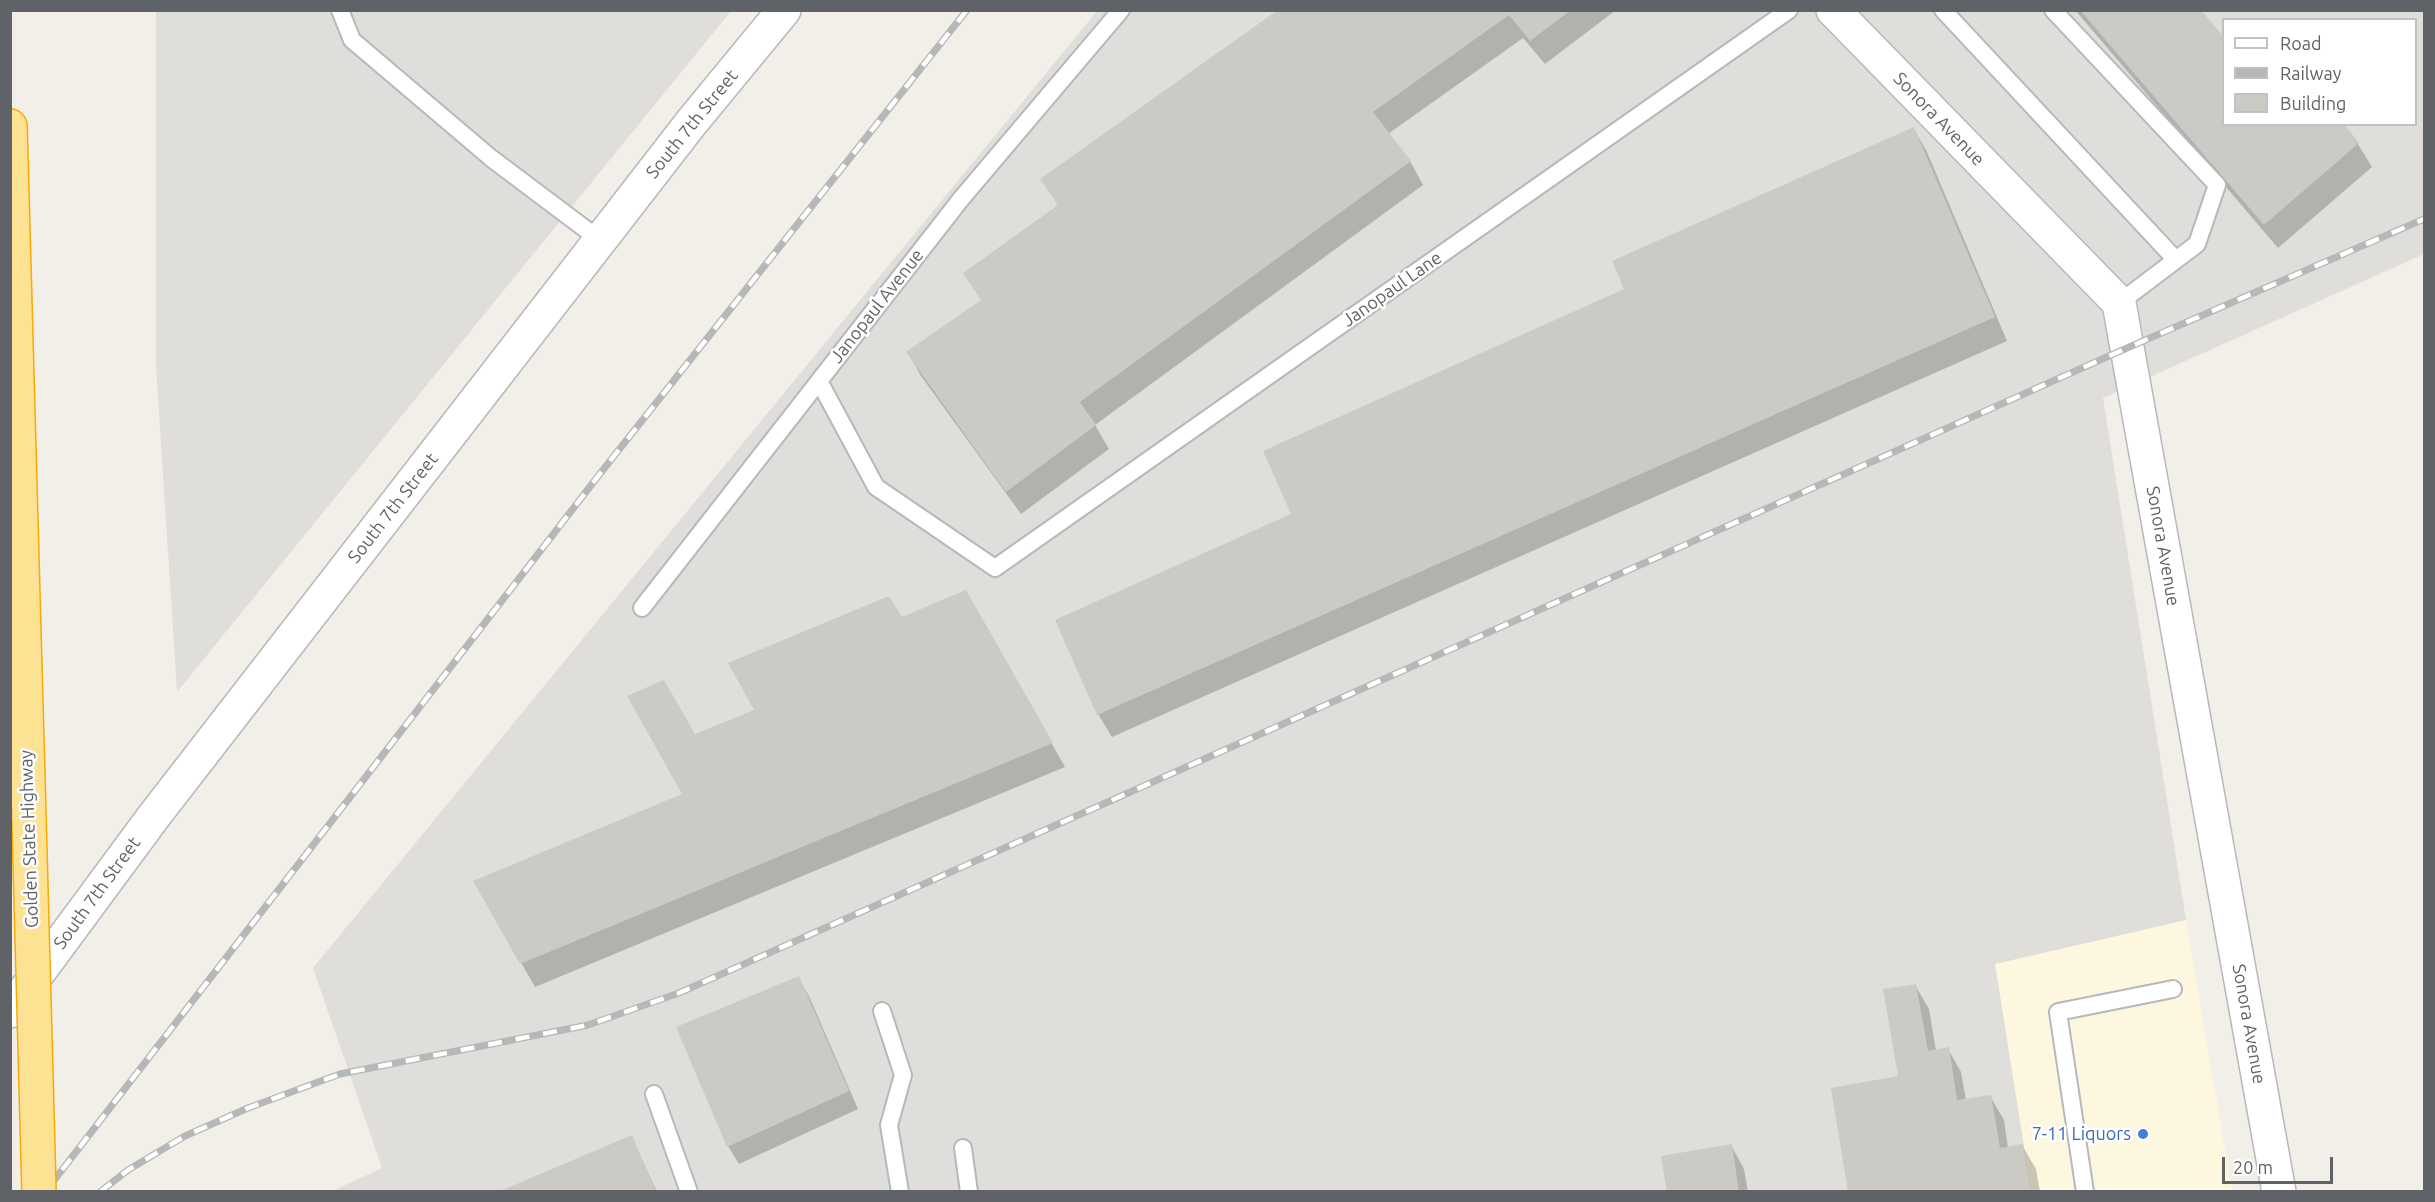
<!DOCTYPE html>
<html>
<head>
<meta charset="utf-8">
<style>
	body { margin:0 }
	#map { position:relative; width:2435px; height:1202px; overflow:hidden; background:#f1efe8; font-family:Ubuntu,sans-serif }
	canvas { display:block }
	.frame { position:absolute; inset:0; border:12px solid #5f6368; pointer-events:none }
	.legend { position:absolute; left:2222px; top:18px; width:195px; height:108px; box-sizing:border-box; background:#fff; border:2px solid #bfc1c3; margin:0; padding:8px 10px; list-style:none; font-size:18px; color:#5f6368 }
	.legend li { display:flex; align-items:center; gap:12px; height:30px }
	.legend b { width:30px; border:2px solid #bfc1c3 }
	.scale { position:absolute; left:2222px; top:1157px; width:111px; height:27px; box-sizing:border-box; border:3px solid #5f6368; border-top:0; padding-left:8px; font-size:18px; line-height:21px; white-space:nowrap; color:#5f6368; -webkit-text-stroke:4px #fff; paint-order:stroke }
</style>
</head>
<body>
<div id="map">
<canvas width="2435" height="1202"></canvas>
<div class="frame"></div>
<ul class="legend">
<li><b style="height:8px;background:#fff"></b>Road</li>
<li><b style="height:8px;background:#b6b7b8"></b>Railway</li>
<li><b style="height:16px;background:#cccac5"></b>Building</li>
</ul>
<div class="scale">20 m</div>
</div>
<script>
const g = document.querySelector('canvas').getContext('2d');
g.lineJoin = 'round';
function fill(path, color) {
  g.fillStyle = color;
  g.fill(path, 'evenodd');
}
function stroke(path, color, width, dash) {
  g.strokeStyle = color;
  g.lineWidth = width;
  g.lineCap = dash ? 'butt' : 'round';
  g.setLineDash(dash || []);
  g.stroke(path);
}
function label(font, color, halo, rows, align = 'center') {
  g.font = font + ' Ubuntu,sans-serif';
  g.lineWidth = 5;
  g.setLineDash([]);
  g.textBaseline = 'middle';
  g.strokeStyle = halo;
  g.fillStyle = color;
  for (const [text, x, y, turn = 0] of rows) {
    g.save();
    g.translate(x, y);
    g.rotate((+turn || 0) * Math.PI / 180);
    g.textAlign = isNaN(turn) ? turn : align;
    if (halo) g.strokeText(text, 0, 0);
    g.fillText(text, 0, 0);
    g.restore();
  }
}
const commercial = new Path2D(`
	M2186,920l46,271h-201l-36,-227z`);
const industrial = new Path2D(`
	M156,11h575l-554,681 -21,-327z
	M1097,11h1327v243l-321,144 83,522 -191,44 36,227h-1698l49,-23 -69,-200zM2224,20h192v104h-192z`);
const shadow = new Path2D(`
	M1281,10h335l-71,54 -22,-26 -135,96 22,27 13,24 -328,240 14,24 -88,65 -100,-138 -13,-24 74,-51 77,-94 -17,-28z
	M2075,10h124l25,114h118l16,20 14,23 -94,81z
	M1914,129l13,23 80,189 -895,396 -14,-23 195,-199 334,-225z
	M966,592l99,175 -530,220 -60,-105 210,-87 10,-59 61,-26 145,-91z
	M798,978l11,18 49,113 -119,55 -11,-18z
	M1915,985l14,24 7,42 12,-2 13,23 5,28 24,-4 14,24 4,28 14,-3 14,24 4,23h-190l49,-115z
	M631,1136l26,56h-155z
	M1731,1145l13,24 4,23h-80z`);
const building = new Path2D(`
	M1278,10h293l-41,31 -21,-26 -136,97 38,49 -331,241 16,23 -90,67 -100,-140 75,-52 -18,-27 95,-68 -18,-26z
	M2080,10h121l23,27v87h120l15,19 -95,82z
	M1914,127l81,190 -898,398 -42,-95 236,-106 -28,-63 361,-162 -12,-28z
	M966,590l87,153 -533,221 -47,-83 209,-87 -55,-98 37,-16 31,54 59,-24 -26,-47 161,-67 13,21z
	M799,976l50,115 -122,56 -51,-120z
	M1916,984l12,67 21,-4 8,53 34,-5 9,53 23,-4 8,48h-183l-17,-104 67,-12 -15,-87z
	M632,1135l24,57h-158z
	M1732,1144l7,48h-72l-6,-36z`);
const service = new Path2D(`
	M340,10l12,30 139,118 109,82
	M1943,10l233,250
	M2053,10l164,175 -20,59 -78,59
	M819,381l57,106 119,81 794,-558
	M642,608l319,-409 160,-189
	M882,1011l21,64 -14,50 11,67
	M654,1094l35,98
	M963,1148l6,44
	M2085,1192l-27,-180 115,-23`);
const minor = new Path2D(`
	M1833,10l286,293 160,889`);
const tertiary = new Path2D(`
	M10,1011l144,-195 537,-693 93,-113`);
const motorway = new Path2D(`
	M10,126l19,693`);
const rail = new Path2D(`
	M45,1192l554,-717 368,-465
	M100,1192l28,-22 57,-34 63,-28 92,-34 248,-49 91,-32 1448,-645 297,-129`);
const motorwayBridge = new Path2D(`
	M29,819l10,373`);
const markers = [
	[2143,1134,6,"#3f7fe0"]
];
const streetNames = [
	["Sonora Avenue",1939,119,46],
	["South 7th Street",692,124,-51],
	["Janopaul Lane",1392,289,-35],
	["Janopaul Avenue",877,306,-52],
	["South 7th Street",393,508,-52],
	["Sonora Avenue",2163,546,80],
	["Golden State Highway",29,839,-92],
	["South 7th Street",97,893,-54],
	["Sonora Avenue",2249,1024,80]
];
const shopNames = [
	["7-11 Liquors",2131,1134]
];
fill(commercial, '#fef7e0');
fill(industrial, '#e0deda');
fill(shadow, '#0003');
fill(building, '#cccac5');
stroke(service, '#b5b8bc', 20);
stroke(minor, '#b5b8bc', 36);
stroke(tertiary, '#b5b8bc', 36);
stroke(motorway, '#f9ab00', 36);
stroke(service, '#fff', 16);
stroke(minor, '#fff', 33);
stroke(tertiary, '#fff', 33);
stroke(motorway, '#fde293', 33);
stroke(rail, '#b6b7b8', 7);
stroke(rail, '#fff', 4.5, [14]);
stroke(motorwayBridge, '#f9ab00', 36, []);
stroke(motorwayBridge, '#fde293', 33);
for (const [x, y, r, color] of markers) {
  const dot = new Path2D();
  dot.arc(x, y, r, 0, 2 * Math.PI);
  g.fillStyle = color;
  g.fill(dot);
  stroke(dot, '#fff', 2);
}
label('18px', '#5f6368', '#fff', streetNames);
label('18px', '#366cbe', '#fff', shopNames, 'right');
</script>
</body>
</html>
